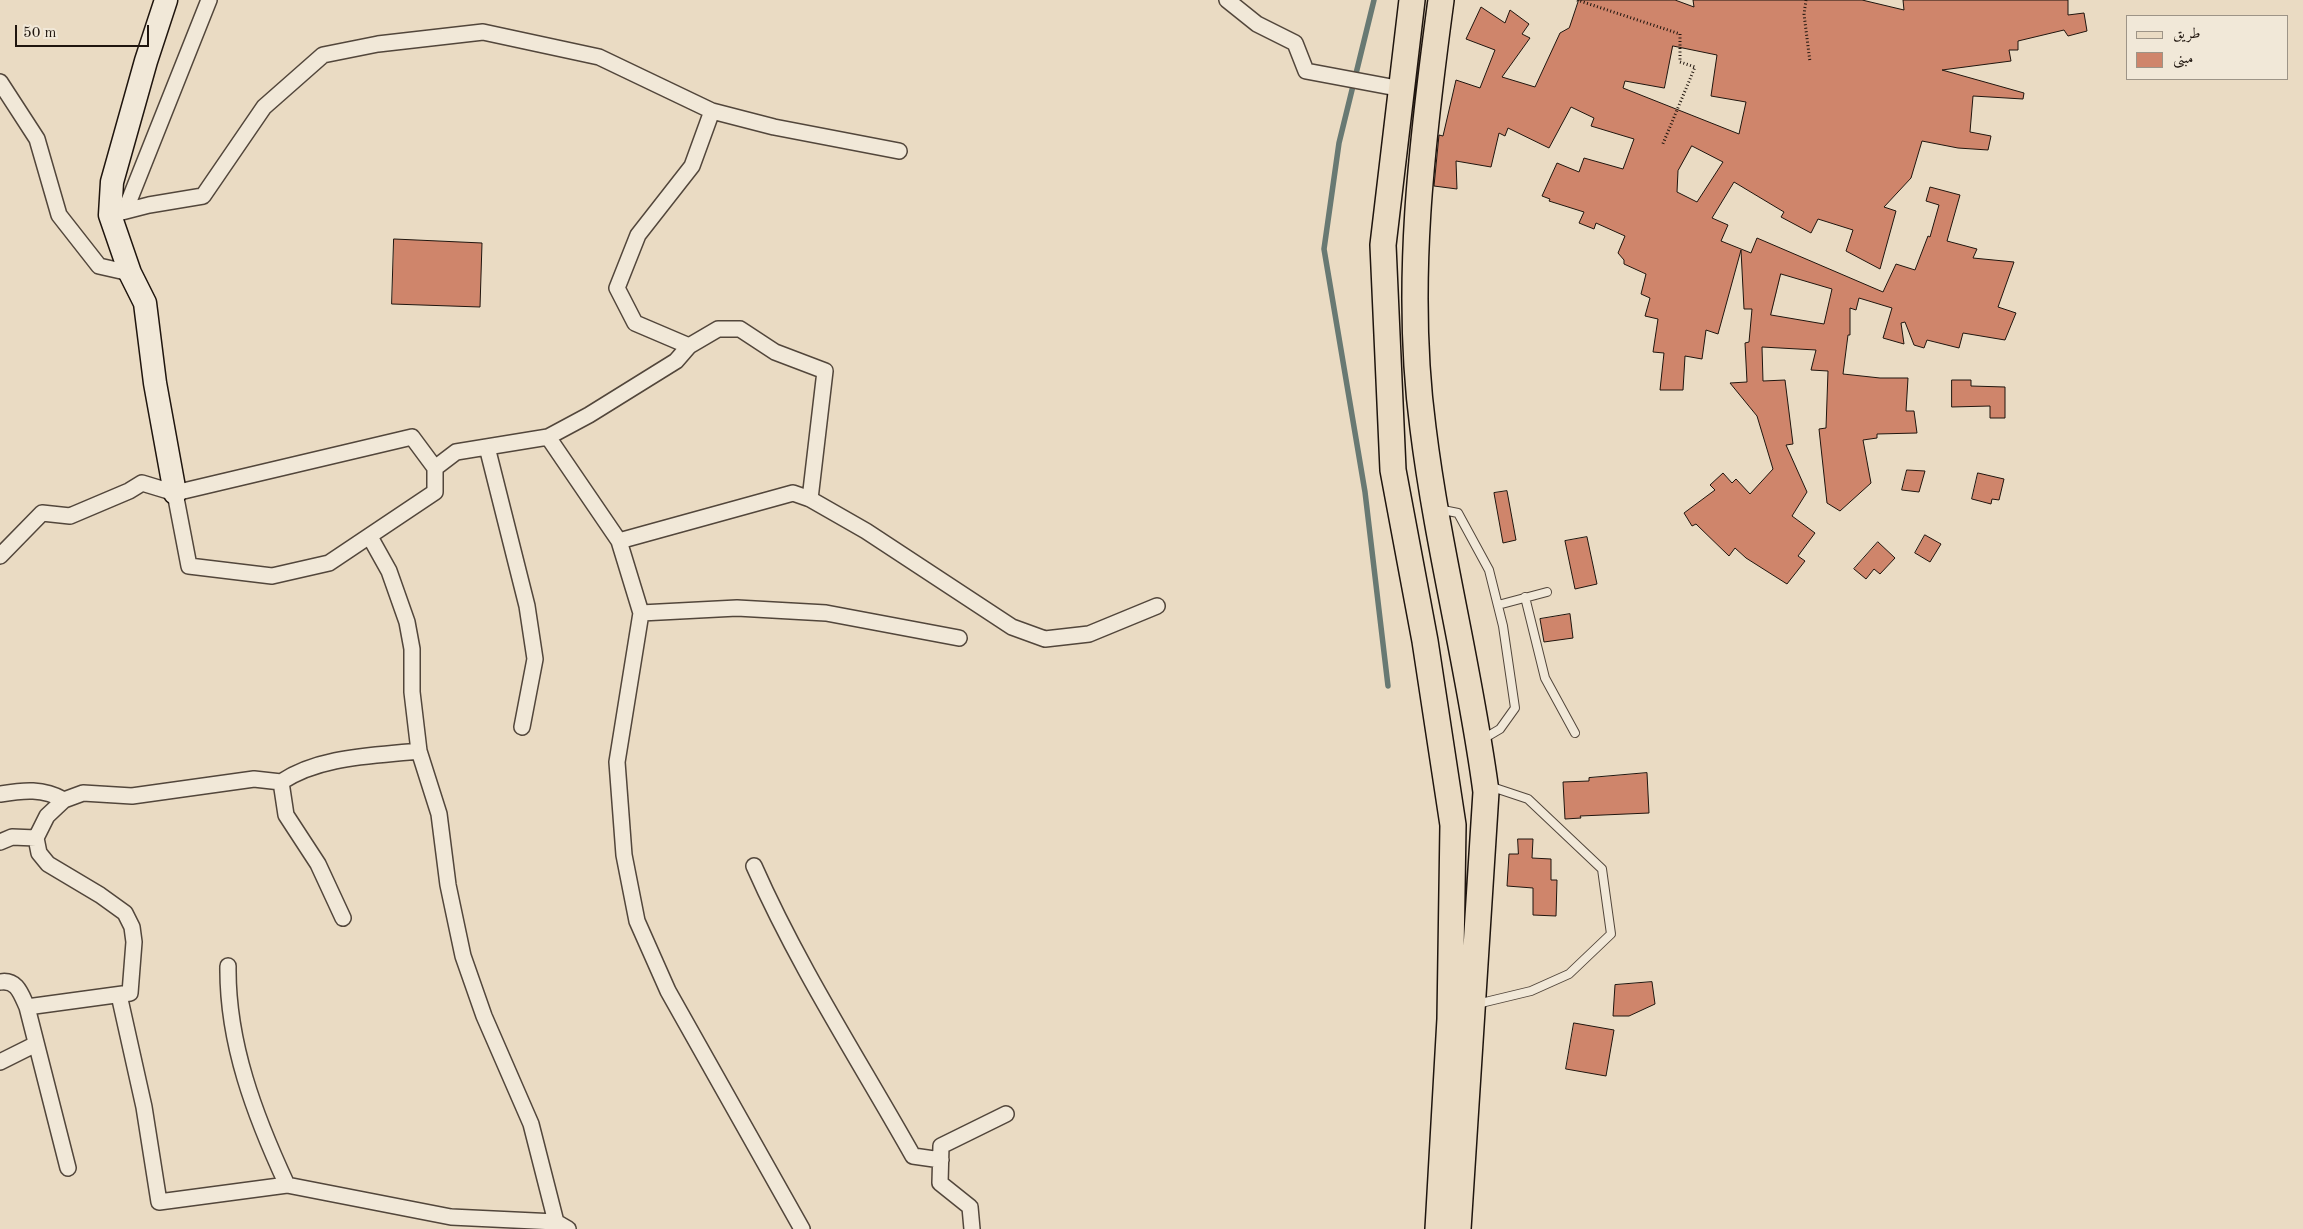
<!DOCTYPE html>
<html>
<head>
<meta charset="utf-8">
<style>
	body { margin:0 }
	#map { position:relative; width:2303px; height:1229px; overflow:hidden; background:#eadbc3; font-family:"Old Standard TT",Amiri,serif }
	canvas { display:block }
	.legend { position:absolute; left:2126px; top:15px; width:162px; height:65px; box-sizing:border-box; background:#f1e8d8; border:1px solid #9d9487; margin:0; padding:6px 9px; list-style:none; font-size:15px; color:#1f150e }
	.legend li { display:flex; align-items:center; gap:10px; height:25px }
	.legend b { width:25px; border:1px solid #9d9487 }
	.scale { position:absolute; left:15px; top:25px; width:134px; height:22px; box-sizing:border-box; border:2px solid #1f150e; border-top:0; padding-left:6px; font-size:15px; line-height:18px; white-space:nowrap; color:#1f150e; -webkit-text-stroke:4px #f1e8d8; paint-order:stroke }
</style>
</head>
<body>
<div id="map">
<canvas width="2303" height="1229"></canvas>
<ul class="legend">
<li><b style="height:6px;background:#eadbc3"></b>طريق</li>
<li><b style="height:14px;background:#cf856b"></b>مبنى</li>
</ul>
<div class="scale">50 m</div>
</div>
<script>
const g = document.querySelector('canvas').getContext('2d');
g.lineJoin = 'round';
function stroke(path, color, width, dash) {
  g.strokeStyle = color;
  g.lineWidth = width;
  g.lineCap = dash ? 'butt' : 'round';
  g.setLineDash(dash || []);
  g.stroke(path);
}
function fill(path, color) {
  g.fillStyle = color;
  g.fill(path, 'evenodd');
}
const stream = new Path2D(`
	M1374,0l-35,143 -15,106 41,243 23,194`);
const building = new Path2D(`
	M1579,0h96l19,7 -1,-7h169l42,10 -1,-10h165v15l16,-2 3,18 -19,5 -4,-6 -46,11v9h-9l2,11 -69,9 82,23 -1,6 -50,-3 -3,36 21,4 -3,14 -30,-2 -36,-7 -11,37 -27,29 12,4 -16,58 -34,-18 7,-21 -35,-11 -7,14 -30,-16 3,-5 -50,-30 -22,36 16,7 -7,16 30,12 6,-15 126,54 13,-28 19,6 13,-34 2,1 9,-32 -13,-4 4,-14 30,8 -13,46 30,8 -4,9 41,4 -16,45 18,6 -11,27 -42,-7 -4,15 -32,-8 -3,8 -10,-3 -9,-23 -4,1 3,21 -21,-6 9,-30 -33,-10 -3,12 -6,-2v27h-2l-5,39 37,4h28l-2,33h8l3,22 -40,1v4l-14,2 8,43 -31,28 -13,-8 -8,-74 7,-1 2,-57 -17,-1 5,-20 -54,-3 1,34 22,-1 8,64 -7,1 21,47 -15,24 23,17 -17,23 7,5 -18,23 -41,-26 -11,-10 -6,8 -33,-32 -4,2 -8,-13 31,-23 -5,-5 13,-12 9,10 4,-4 14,15 23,-25 -16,-53 -27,-33 17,-1 -2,-39 4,-1 3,-33h-8l-3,-59 -23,84 -12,-4 -4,29 -17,-3 -2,34h-23l4,-37 -11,-1 5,-33 -13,-3 5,-18 -9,-4 5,-20 -22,-10v-4l-6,-7 7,-17 -29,-13 -2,6 -15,-6 5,-11 -35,-11 1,-2 -8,-3 15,-33 22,9 5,-14 39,11 11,-30 -43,-13 3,-8 -23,-11 -22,41 -41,-20 -3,8 -6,-3 -8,34 -35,-6 1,28 -23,-3 5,-51 4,1 13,-56 24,8 15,-38 -29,-11 15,-32 24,16 5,-13 19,14 -7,10 8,4 -28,39 33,10 25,-54 9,-5zM1673,46l44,9 -6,41 35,6 -7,32 -116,-46 2,-7 39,7zM1692,146l31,16 -26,40 -20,-10 1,-21zM1781,274l51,15 -8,35 -53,-9z
	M394,239l88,4 -2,64 -88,-3z
	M1952,380h19v6l34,1v31h-15v-12l-38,1z
	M1907,470l18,1 -6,21 -17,-2z
	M1978,473l26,6 -5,21 -7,-1 -1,5 -19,-5z
	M1507,491l9,49 -13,3 -9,-50z
	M1925,535l16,9 -11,18 -15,-9z
	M1587,537l10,47 -22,5 -10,-48z
	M1878,542l17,16 -15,16 -6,-5 -8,10 -12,-10z
	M1570,614l3,24 -29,4 -4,-23z
	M1647,773l2,40 -69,3 1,2 -16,1 -2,-37 26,-1v-3z
	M1518,839h15l-1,19 19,1v21h6l-1,36 -23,-1v-27l-26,-2 2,-32h9z
	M1652,982l3,22 -26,12h-16l2,-31z
	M1574,1023l40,7 -8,46 -40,-7z`);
const path = new Path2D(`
	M1577,0l103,34v28l15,5 -33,79
	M1806,0l-2,14 6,48`);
const lane = new Path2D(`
	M1438,509l20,4 31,57 14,56 12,82 -15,21 -17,10
	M1525,597l20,81 30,55
	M1498,605l49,-13
	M1477,1004l54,-13 38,-17 42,-40 -9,-65 -74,-70 -39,-13`);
const street = new Path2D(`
	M1227,0l30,24 38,19 11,28 96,18
	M0,82l37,57 22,76 40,51 31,7
	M125,211l84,-211
	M110,215l39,-10 54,-9 61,-89 59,-52 55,-11 105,-12 116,25 113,54 62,16 125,24
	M689,346l-54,-23 -18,-35 21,-53 54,-69 20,-55
	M548,437l41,-22 87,-54 13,-15 29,-17h22l35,23 50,19 -15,128
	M487,447l40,159 8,53 -13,68
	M175,493l14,73 83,10 57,-13 106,-71v-24l21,-16 92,-15 71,104 22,72 -24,149 7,93 13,66 31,70 134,238
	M370,537l19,34 18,51 5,27v43l7,59 20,63 9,71 15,71 21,60 47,108 25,98
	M619,541l174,-48 17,6 56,32 146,96 33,12 44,-5 68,-28
	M0,556l42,-43 28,3 59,-25 13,-8 33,10 237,-56 23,31
	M641,613l96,-5 89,5 133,25
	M281,782l5,33 32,49 25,54
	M0,794c24,-4 43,-6 64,6
	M0,842l12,-5 24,1
	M754,866c45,102 105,194 159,290l28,4
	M228,966c-1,77 27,150 59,219
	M0,982c17,-3 21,12 27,25l41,161
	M119,995l25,112 15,95 128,-17 164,32 105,5 12,7
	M27,1007l103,-14 4,-51 -2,-15 -7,-14 -25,-18 -52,-31 -9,-11 -3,-15 11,-22 17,-16 19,-7 49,3 122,-17 27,3c39,-26 92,-26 138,-31
	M0,1062l36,-18
	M972,1229l-2,-22 -30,-24 1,-37 65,-32`);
const secondary = new Path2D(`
	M166,0l-20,61 -34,121 -2,33 20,58 15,30 10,80 20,110`);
const primary = new Path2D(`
	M1412,0l-29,245 10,225 32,171 28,184 -3,194 -12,210
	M1441,0c-19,141 -37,286 -18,428 15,122 47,242 63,364l-28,437`);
stroke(stream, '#687973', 5.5);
fill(building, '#cf856b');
stroke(building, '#1f150e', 1);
stroke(lane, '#52463b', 10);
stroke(street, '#52463b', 18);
stroke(secondary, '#1f150e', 25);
stroke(primary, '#1f150e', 28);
stroke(path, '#1f150e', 3, [1, 2.5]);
stroke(lane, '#f1e8d8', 8);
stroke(street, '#f1e8d8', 15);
stroke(secondary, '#f1e8d8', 22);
stroke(primary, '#eadbc3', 25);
</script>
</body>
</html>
